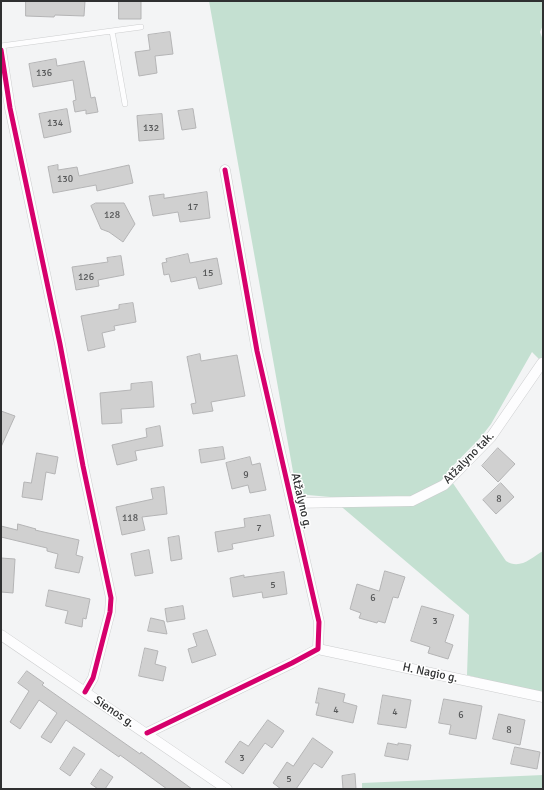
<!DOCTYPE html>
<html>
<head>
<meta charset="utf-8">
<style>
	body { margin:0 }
	#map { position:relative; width:544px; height:790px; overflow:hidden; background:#f3f4f5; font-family:Signika,sans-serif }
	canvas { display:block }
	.frame { position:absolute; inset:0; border:2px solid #2f3031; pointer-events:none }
</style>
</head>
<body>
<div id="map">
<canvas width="544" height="790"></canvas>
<div class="frame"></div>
</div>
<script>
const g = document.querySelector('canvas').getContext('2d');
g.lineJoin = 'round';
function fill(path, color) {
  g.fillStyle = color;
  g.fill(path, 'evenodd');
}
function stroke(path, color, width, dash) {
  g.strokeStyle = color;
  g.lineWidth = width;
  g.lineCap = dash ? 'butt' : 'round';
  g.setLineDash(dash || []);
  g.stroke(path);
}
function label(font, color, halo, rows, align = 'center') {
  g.font = font + ' Signika,sans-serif';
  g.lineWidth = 3;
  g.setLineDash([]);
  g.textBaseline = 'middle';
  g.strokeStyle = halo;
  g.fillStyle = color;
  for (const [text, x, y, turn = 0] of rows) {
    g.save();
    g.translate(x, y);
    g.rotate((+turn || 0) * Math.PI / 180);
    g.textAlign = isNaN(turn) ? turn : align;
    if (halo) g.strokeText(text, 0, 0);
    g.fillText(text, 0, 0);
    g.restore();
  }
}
const green = new Path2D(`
	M209,1h334v24l-3,7 3,8v323l-11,-11 -41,72 -10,13 -35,36 60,88c14,9 25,-3 37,-10v144l-76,-20 2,-60 -139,-118 -33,-3z
	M543,775v14h-181v-6z`);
const building = new Path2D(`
	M26,1h59l-1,15 -29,-1 -1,2 -28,-1z
	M119,1h22v18h-22z
	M170,32l3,22 -18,2 2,17 -18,3 -4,-24 15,-2 -2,-15z
	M56,59l1,7 27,-5 7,37 4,-1 3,15 -12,2v-4l-11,2 -2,-11 3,-1 -3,-20 -40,7 -4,-23z
	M67,109l4,23 -27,6 -5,-24z
	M193,109l3,19 -14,2 -4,-19z
	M162,114l2,25 -25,2 -2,-25z
	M58,165v5l19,-3 2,9 50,-11 4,18 -36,8 -1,-6 -43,8 -5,-26z
	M207,192l3,26 -30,4 -2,-10 -25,4 -4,-20 15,-2v4z
	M96,203h28l11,21 -12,18 -14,-10 -8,-3 -10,-23z
	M188,254l2,9 27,-5 5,26 -23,5 -3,-12 -25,5 -2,-8 -5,1 -2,-12 5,-1 -1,-3z
	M121,256l3,19 -26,5 1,6 -23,4 -4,-23 36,-5 -1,-4z
	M133,303l3,19 -22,4 1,4 -13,3 3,14 -17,4 -7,-35 38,-7v-4z
	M200,354l1,7 36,-6 8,41 -34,6 2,9 -20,3 -2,-10 5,-1 -9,-46z
	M152,382l2,25 -33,2 1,14 -20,1 -2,-31 31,-3v-6z
	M1,411l14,5 -14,31z
	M160,426l3,20 -28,5 2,9 -20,5 -5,-20 35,-8 -1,-8z
	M223,447l2,12 -24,4 -2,-13z
	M498,448l17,16 -17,18 -16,-16z
	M37,453l21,4 -3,17 -9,-2 -4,28 -20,-3 2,-15 7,1z
	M250,457l2,8 8,-2 6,27 -16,3 -2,-8 -16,4 -6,-26z
	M501,483l13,14 -18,17 -13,-14z
	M164,487l3,27 -25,3 3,13 -23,5 -6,-28 37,-8 -2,-10z
	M270,515l4,21 -42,8 1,5 -15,3 -3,-20 30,-5 -1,-8z
	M18,524l18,5 -1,1 44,10 -3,15 7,2 -4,16 -24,-5 3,-14 -11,-3v-3l-46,-11v-11l16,4z
	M179,536l3,23 -11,2 -3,-23z
	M149,550l4,23 -18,3 -4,-22z
	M1,558l14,1 -2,34 -12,-1z
	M385,571l20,6 -7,21 -5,-1 -8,26 -7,-2 -1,2 -18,-5 2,-5 -11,-4 7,-25 22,7z
	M284,572l3,22 -24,4 -1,-6 -29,5 -3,-19 14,-3v2z
	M49,590l41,9 -4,20 -3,-1 -1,9 -17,-4 3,-12 -22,-5z
	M183,606l2,13 -18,3 -2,-13z
	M422,606l32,9 -9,27 8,3 -5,14 -20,-6 2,-6 -19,-6z
	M151,618l13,3 3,13 -19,-3z
	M207,630l9,25 -24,8 -4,-14 9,-3 -4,-12z
	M145,648l13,3 -3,13 11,3 -3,14 -24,-5z
	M27,671l17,12 -2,2 68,48 30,21 1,-2 51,37h-25l-47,-34 -1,2 -53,-37 -15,23 -10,-6 16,-24 -18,-13 -19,29 -10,-7 19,-31 -11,-8z
	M319,688l26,6 -2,8 14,4 -4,17 -37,-8 3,-12h-3z
	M383,695l28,5 -5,28 -28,-4z
	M444,699l38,7 -6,33 -27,-5 2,-9 -12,-2z
	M499,714l26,6 -5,25 -27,-6z
	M268,720l16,11 -12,17 -7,-5 -22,31 -18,-12 15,-21 8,5z
	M313,738l20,14 -11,16 -8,-5 -18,26h-15l-8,-6 14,-21 6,4z
	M388,743l10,2v-2l13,2 -3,15 -23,-4z
	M74,747l11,7 -15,22 -10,-7z
	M515,747l25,5 -3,17 -26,-5z
	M101,769l12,8 -8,12h-7l-7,-5z
	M355,774l1,15h-13l-1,-13z`);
const lane = new Path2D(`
	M112,31l13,73
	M1,46l140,-19`);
const street = new Path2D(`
	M1,50l9,58 50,236 23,122 28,132 -1,14 -17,66 -8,14
	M292,503l120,-2 32,-16 47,-48 51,-74
	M1,635l226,154
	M318,649l225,48
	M147,733l145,-70 26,-14 1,-27 -62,-271 -32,-181`);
const cycleway = new Path2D(`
	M1,50l9,58 50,236 23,122 28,132 -1,14 -17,66 -8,14
	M147,733l145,-70 26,-14 1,-27 -62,-271 -32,-181`);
const numberNames = [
	["136",44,73],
	["134",55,123],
	["132",151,128],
	["130",65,179],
	["17",193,207],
	["128",112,215],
	["15",208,273],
	["126",86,277],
	["9",246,475],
	["8",499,499],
	["118",130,518],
	["7",259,528],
	["5",273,585],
	["6",373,598],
	["3",435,621],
	["4",336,710],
	["4",395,712],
	["6",461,715],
	["8",509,730],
	["3",242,758],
	["5",289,779]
];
const streetNames = [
	["Atžalyno tak.",469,458,-46],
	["Atžalyno g.",301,501,77],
	["H. Nagio g.",430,673,12],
	["Sienos g.",114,712,34]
];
fill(green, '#c4e0d1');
fill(building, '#d0d0d0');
stroke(building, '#b4b4b5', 1);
stroke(lane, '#cdcecf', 6);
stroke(street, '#cdcecf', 11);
stroke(lane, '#fdfdfe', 5);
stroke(street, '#fdfdfe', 10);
stroke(cycleway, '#d6006c', 5);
label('10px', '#575859', null, numberNames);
label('12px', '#2f3031', '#fff', streetNames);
</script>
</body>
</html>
